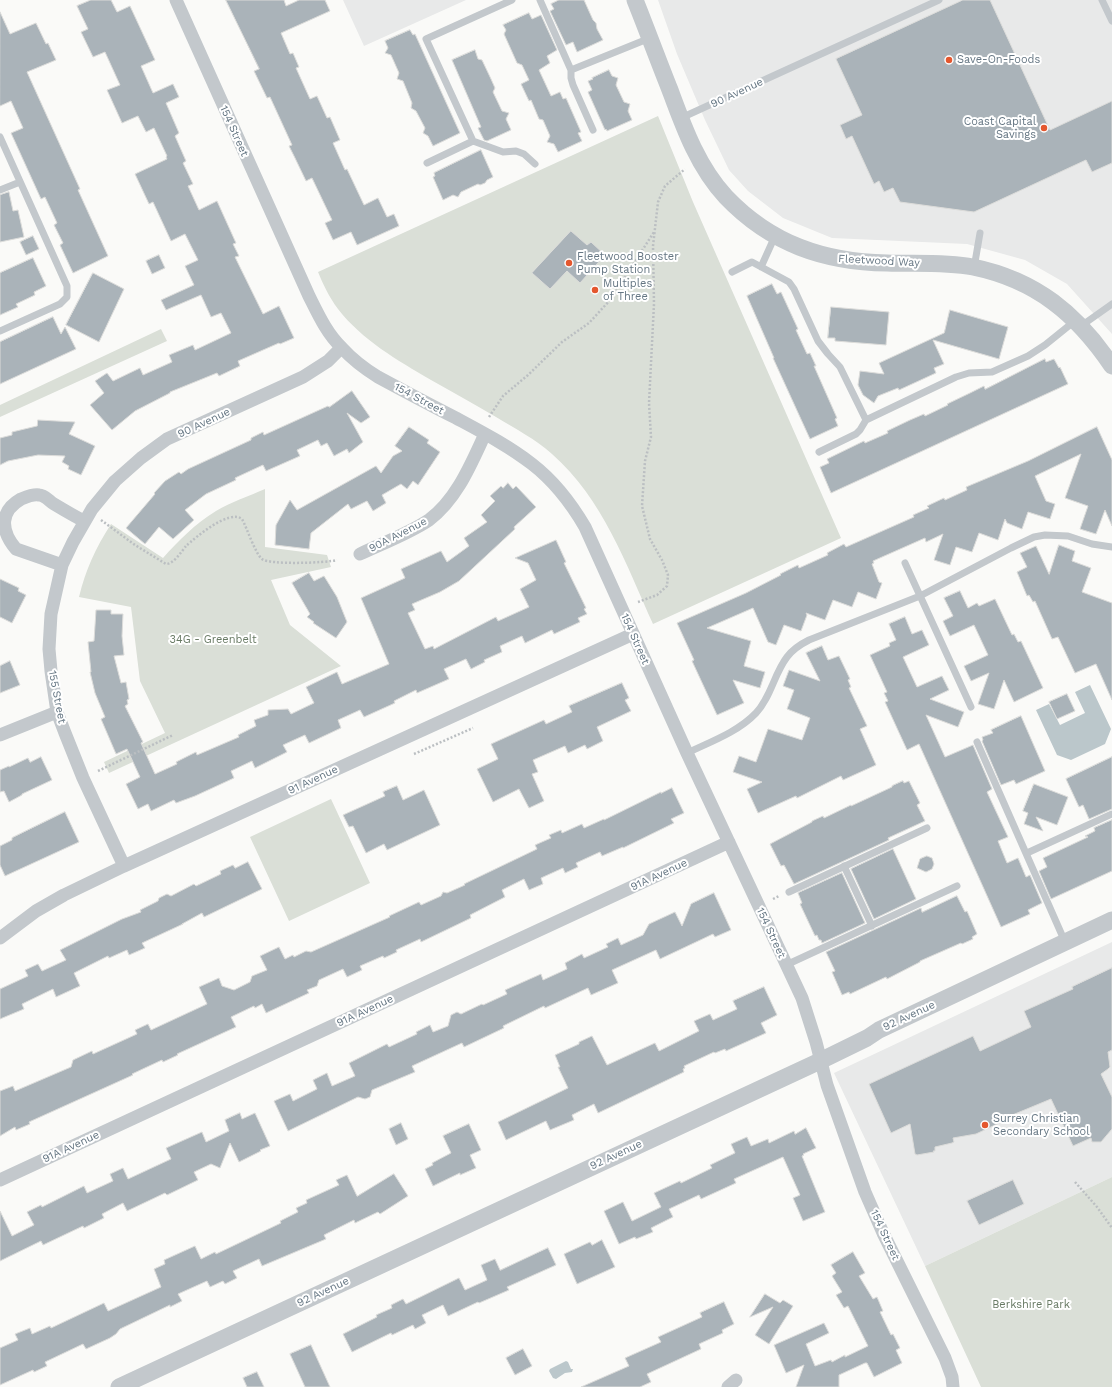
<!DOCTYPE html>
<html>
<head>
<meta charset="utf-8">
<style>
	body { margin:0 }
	canvas { display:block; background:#fafaf8 }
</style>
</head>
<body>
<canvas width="1112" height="1387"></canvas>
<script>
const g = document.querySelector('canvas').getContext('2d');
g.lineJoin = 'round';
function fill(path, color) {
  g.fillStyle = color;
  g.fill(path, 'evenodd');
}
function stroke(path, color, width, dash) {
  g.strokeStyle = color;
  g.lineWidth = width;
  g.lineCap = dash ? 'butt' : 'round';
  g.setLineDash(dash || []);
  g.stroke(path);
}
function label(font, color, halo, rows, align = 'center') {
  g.font = font + ' "Work Sans",sans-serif';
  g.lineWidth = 4;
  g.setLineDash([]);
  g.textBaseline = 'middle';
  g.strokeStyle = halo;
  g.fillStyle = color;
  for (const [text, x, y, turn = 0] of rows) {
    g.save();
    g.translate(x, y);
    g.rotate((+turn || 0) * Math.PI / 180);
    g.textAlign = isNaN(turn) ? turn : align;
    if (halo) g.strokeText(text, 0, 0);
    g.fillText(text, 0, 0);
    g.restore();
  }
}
const built = new Path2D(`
	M343,0h123l-102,46z
	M658,0h454v334l-45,-50 -42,-24 -58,-16 -135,-6 -49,-20 -35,-27 -19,-21 -24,-50 -28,-66z
	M1112,942v235l-187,89 -91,-193z`);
const green = new Path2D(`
	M658,116l35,86 148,336 -188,86c-27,-60 -50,-125 -101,-170 -17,-15 -36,-25 -56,-37 -21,-12 -43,-25 -65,-37 -34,-20 -69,-40 -93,-71 -9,-12 -15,-25 -20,-37z
	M161,329l6,12 -167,76v-12z
	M265,489v58l62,8 4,12 -60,13 19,45 51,41 -232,107 -5,-11 61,-29 -25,-52 -9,-74 -52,-10c7,-28 16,-48 32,-73l52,34c16,-18 32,-34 53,-47 15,-9 33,-15 49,-22z
	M331,799l39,84 -81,38 -39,-84z
	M1112,1177v210h-131l-56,-121z`);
const water = new Path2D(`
	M1090,685l21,44 -6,15 -34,16 -14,-5 -21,-45 13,-6 11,21 25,-12 -10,-21z
	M566,1361l2,1 3,7h2l-1,3 -7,1 -9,6 -3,-1 -4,-7 1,-2z`);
const building = new Path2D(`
	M91,0h20l6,12 13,-6 25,54 -14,6 12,27 20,-9 6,13 -13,6 13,30 -4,3 11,25 -3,2 10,21 -5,2 11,24 18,-9 19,42 -3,1 6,12 -4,1 28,57 16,-8 15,32 -14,6 -1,-1 -41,18 2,5 -21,10 -2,-3 -47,19v1l-35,18 -23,19 -22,-25 14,-12 -9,-12 12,-8 6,8 27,-13 3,7 29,-13 -3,-7 24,-10 2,5 36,-17 -10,-20 -10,4 -10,-22 -35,15 -5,-10 33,-15 -9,-19 13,-6 -13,-26 -14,7 -18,-39 -4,2 -14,-30 32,-15 -1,-2 1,-1 -13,-28 -8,4 -8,-16 -16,7 -15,-33 13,-5 -15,-33 -12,5 -12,-25 7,-3 -11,-23z
	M226,0h58l2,6 13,-6h26l5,11 -49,22 9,21 3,-1 6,14 -3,1 14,31 7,-3 10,22 3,-1 10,23 -7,3 12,27 2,-1 17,36 14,-7 9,19 7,-3 5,12 -42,19 -6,-13 -18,8 -8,-17 7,-3 -20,-42 -6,3 -11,-23 -6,-12 3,-1 -22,-48 -3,1 -13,-27 5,-2z
	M559,0h25l9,20 3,3 1,6 6,11 -26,12 -4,-10 -7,3 -16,-34 4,-2 -3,-5z
	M963,0h27l60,130 62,-29v62l-20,9 -6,-12 -112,52 -74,-10 -7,-14 -9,4 -5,-11 -5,3 -22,-48 -6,3 -6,-14 22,-10 -26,-56z
	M0,12l10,22 26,-11 10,21 2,-1 8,17 -29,12 53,117 -2,1 30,66 -35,17 -13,-28 3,-2 -9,-18 3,-2 -12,-26 -4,2 -30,-66 12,-5 -12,-27 -11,5z
	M529,13l3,6 9,-4 16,35 -10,6 3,7 -11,7 12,26 9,-4 3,7 3,-1 15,34 -3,1 4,8 -24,11 -4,-8 -7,-2 3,-6 -7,-16 -4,-1 -8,-19 -2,1 -8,-17 8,-4 -7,-15 -5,-2 -13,-29 2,-4 -3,-5z
	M410,30l3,5 2,-1 45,99 -27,13 -5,-10 -5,-3 2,-5 -9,-17 -5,-3 1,-5 -9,-22 -6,-2 2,-6 -8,-18 -6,-2 3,-5 -3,-7z
	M475,50l3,9 4,1 9,19 4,9 -2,4 9,19 7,2 -3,6 5,11 -24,11 -3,-1 -6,-12 3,-1 -29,-67z
	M609,70l3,6 6,2 -2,7 8,17 6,2 -2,7 4,9 -25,11 -1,-2 -1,1 -17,-38 4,-2 -4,-9 5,-2 -1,-1z
	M481,150l12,27 -6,3 -2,3 -5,2 -2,-1 -17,8 -3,5 -5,-2 -10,5 -10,-23 2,-1 -1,-3z
	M9,192l4,19 5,-1 6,27 -24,5v-47z
	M571,231l16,14 4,-3 14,13 -25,28 -13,-12 -17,18 -18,-16z
	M33,236l6,13 -13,6 -6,-13z
	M159,255l6,13 -13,6 -6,-13z
	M33,258l13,28 -12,6 1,3 -19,9 2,3 -18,8v-42z
	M93,273l31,16 -25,53 -33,-17z
	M772,284l5,10 4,-2 17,37 -2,1 11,24 3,-1 6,13h-2l23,52 -2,1 3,7 -28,13 -37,-81h1l-27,-62z
	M831,307l58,5 -3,33 -51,-4v-3h-7z
	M950,310l58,17 -9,32 -66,-19 11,24 -10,4 2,5 -37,17 -1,-2 -20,8 -4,7 -11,-8 -5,-10 2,-14 24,3 -5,-11 65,-30z
	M53,317l8,17 4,-7 11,22 -76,35v-42z
	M1045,359l1,3 8,-3 5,9 1,-1 8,17 -237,109 -11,-26 9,-4 -2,-4 37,-18 1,2 23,-10 -1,-2 23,-11 14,-6 1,2 23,-11 -1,-1 23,-11 14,-7 1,3z
	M352,391l18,26 -9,6 -14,-10 16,29 -14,11 -2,-4 -13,7 -7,-13 -6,3 -3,-6 -21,10 3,6 -34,15 -3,-6 -28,13 1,2 -30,14 -21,16 9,10 -21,19 -14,-12 -14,17 -19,-16 29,-34 -1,-1 11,-12 14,-9 2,2 7,-5 63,-29v-2l12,-6 1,3 64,-29 1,1z
	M38,420l37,2 -6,12 26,12 -14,29 -13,-6 1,-3 -7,-4 3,-6 -27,-1 -30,6 -8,4v-27l12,-3v-3l25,-6z
	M409,427l20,13 -2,3 13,9 -22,33 -5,-4 -6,8 -6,-5 -19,11 4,8 -13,8 -6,-10 -16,8 -3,-5 -37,29 -2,16 -34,-4 1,-20 14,-25 7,10 79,-44 5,7 12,-17 9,-5 -7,-5z
	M1097,427l15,33v66l-7,-16 -9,24 -16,-5 8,-23 -23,-8 16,-44 -46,22 11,25 9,3 -5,15 -22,-7 -6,17 -15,-6 -2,-4 -7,21 -19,-7 -7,19 -16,-5 -6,18 -16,-5 9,-26 -17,8 -1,-4 -52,23 1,2 -2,1 7,18 3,1 -6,16 -18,-7 -6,15 -19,-7 -8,20 -19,-7 1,2 -6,16 -17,-6 -8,20 -8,-3 -15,-34 -46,20 44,13 -7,25 21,6 -5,16 -27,-8 11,23 -27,12 -25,-54 2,-1 -17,-37 69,-30 35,-18 -1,-1 18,-9 1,3 29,-13 -1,-2 17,-9 2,3 68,-30 -1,-2 16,-7 -2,-2 17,-8 1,2 22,-10 -1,-3 62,-26z
	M508,483l5,6 3,-3 20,21 -22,20 1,2 -56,52 -19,11 -28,12 3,6 -7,3 17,36 8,-3 1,3 62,-32 2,4 31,-14 -9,-18 16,-9 -8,-17 -13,-5 41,-18 10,22 -2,1 22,45 -2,1 3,5 -9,4 2,4 -26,12 -2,-4 -27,13 -3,-7 -22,10 2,6 -18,8 1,2 -14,7 -5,-10 -22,10 5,10 -32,14 -1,-3 -22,11 1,2 -31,14 -4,-7 -22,10 3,8 -32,15 -4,-8 -22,10 4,7 -32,16 -3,-7 -21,10 3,7 -39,18 -19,7 -2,-3 -23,11 -3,-7 -10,5 -12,-25 14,-7 -13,-28 -11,5 -15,-35 4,-2 -10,-24 -5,-21h1l-3,-30 6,-1 2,-31h15v4h12l-1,22 2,19 -10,1 7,27 5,-1 3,17 -2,1 1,4 -3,2 18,36 -2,1 14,31 22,-10 -1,-2 20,-10 1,3 42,-18 -1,-2 18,-9 -2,-6 14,-5v-5l20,-1 3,5 23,-11 -8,-16 31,-15 5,12 47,-20 -28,-66 44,-20 -4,-9 40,-18 6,11 22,-16 -5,-8 23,-16 -6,-7 14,-14 -5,-5 11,-10 2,2z
	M1059,545l16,6 -3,10 19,7 -9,24 30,11v97l-16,-36 -21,9 -17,-36 -6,2 -17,-38 -2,1 -4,-7 -2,1 -10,-24 10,-5 -7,-14 16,-7 13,28z
	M309,573l5,8 10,-5 13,21 10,25 -11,16 -23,-15 1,-1 -7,-5 3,-3 -18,-31z
	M0,579l19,9 -1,3 8,4 -14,28 -12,-6z
	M960,591l8,17 9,-5 2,3 16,-7 17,36 2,-1 4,8 3,-1 22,47 -29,14 -10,-22 -10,29 -16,-5 11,-31 -18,8 -7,-15 24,-11 -14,-30 -24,11 -7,-15 10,-5 -9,-18z
	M905,617l7,17 10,-4 7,15 -26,12 14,30 25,-11 7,14 -19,9 34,13 -6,15 -32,-12 19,42 28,-12 19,44 -5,3 21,45 -10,4 9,22 11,-5 8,19 4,-2 12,28 -14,7 2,4 -29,13 -82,-183 -12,6 -22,-48 3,-1 -4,-8 3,-1 -17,-37 20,-9 -1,-3 7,-3 -7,-16z
	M822,646l6,14 11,-4 11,23 -2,1 3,7 -2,1 18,38 -7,3 16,36 -33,15 -2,-4 -44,22 -1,-2 -38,17 -11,-24 15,-7 -29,-10 6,-16 17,6 12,-33 34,11 8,-22 -23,-9 7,-19 -11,-4 6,-16 31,11 -14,-28z
	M10,661l10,24 -20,8v-27z
	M622,683l7,15 -4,2 6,11 -34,16 6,14 -16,8 -2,-4 -17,8 -3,-7 -32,14 5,12 -6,2 12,27 -15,7 -10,-19 -26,13 -16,-33 21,-10 -7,-15 53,-24 2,4 26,-12 -3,-6z
	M1067,694l8,17 -18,8 -8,-17z
	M1021,716l24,55 -29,13 -2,-4 -13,5 -19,-44 1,-1 -1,-3 11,-4 -2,-3z
	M41,757l11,23 -30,14v1l-13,7 -5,-11 -4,1v-22l9,-4v1l19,-9 2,4z
	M1112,757v52l-23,10 -6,-14 -4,2 -13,-28z
	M903,781l1,2 5,-2 11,22 -3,2 8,16 -37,17 1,2 -95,44 -10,-19 -3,1 -11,-22 42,-22v-1l11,-5 1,2 27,-13v1l41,-19v-1z
	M1034,784l34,13 -11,28 -21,-8 7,14 -19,-7 4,-11 -5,-2z
	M397,786l6,14 21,-10 16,35 -53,25 -3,-6 -18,9 -13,-27 -4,1 -6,-12 42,-19 -2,-4z
	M672,788l12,25 -13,6 3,4 -51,25v-1l-21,9 -2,-4 -24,11 2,4 -13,6 -2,-5 -22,10 2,6 -14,6 -5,-11 -22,11 3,7 -35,18 1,3 -50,24 -1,-3 -24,11 1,2 -13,6 -1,-2 -23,10 2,4 -15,7 -4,-8 -24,11 -2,6 -10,4 2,3 -43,20 -4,-9 -7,4 -1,-2 -23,11 5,10 -59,27 1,1 -15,7 -1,-2 -30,14 1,1 -104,47 1,2 -14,6 -1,-3 -15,9v-45l13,-5 2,5 56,-24 2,-7 19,-9 1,3 44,-20 -2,-4 13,-6 3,6 56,-26 -8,-17 20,-9 3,8 12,4 16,-8 2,-6 15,-6 -7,-14 19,-9 6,12 8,-4 1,2 12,-6 5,1 79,-35 -1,-1 30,-14 2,3 20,-9 2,-4 4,1 18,-8 -1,-1 73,-35 -2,-4 16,-7 -2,-3 12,-5 1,3 20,-9 2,4 20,-9v1l57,-28v1z
	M65,812l14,30 -74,34 -5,-11v-19l12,-6v-2z
	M1112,820v51l-61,28 -12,-28 8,-4 -4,-9 45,-21 -3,-1 10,-5 -1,-3z
	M893,849l23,50 -42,20 -23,-50z
	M927,856l5,2 2,6 -2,5 -6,3 -9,-4 3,-9z
	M248,862l14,27 -58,28 -2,-4 -20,11h1l-41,19 3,5 -16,7 -2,-5 -18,8 -1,-2 -34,17 6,13 -24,11 -3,-8 -31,15 2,5 -24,10v-30l28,-13 -3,-6 13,-6 4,7 24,-11 -6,-10 62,-31 19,-7 -1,-2 18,-9 1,-3 8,-4 4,2 23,-12 2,2 25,-12 -1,-3 13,-6 2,3z
	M842,873l23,50 -43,20 -1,-3h-2l-2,-5 -2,1 -15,-32 2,-1 -4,-10z
	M714,893l17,37 -16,7 -2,-3 -53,25 -4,-9 -44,20 6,13 -27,12 -3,-7 -43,20 -1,-2 -41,20 1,2 -40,19 -2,-4 -50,23 3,6 -43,18 -2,7 -5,2 -7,-2 -70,34 -14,-30 16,-7 3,7 24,-12 -4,-9 14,-7 5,13 23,-10 -6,-13 38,-19 2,3 28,-13 -1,-2 14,-7 3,7 15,-6 3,-11 6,-3 4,2 21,-10 1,1 24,-11 -2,-4 36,-16 2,6 24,-11 -2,-6 17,-9 2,4 24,-11 -2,-3 12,-6 3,7 22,-10 6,-11 26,-12 7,14 9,-22z
	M957,896l8,16 2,-1 10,23 -5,3 1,2 -11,5 -1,-1 -41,18v1l-33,17 -1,-2 -36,17 -1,-2 -7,3 -10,-23 3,-1 -9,-19 95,-44 1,4z
	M1112,968v82l-4,2 2,15 -2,2 -7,5 11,23v32l-11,13h-9l-1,-4 -18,8 -22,-47 -41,17v2l-34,16 -23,4 1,4 -2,1 -17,4v4h-2l1,1 -17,3 -2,-1 -5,-30 -19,9 -22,-49 104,-48 7,15 51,-24 -7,-16 49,-22 -1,-2z
	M764,987l13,28 -16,8 5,10 -40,18 -1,-2 -10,4 -1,-1 -30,14 1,2 -2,1 1,3 -86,41 -4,-9 -22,11 2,5 -24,10 -4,-9 -40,19 -8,-18 70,-34 -10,-21h2l-5,-12 24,-11v-2l13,-6 15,29 48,-22 4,8 40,-20 -5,-10 16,-7 3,6 24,-11 -4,-8z
	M240,1113l2,6 13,-6 15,33 -10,4 1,1 -22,11 -9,-19 -10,25 -9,-4 -17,8 4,8 -31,15 -2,-2 -38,18 -4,-8 -21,11 2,4 -20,10 -1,-2 -40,19 -2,-4 -41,20v-50l12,25 22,-11 -7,-13 14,-7 1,2 42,-21 3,7 26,-12 -3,-7 13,-6 5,11 43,-20 -5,-11 36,-16 4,10 23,-11 -4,-11z
	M401,1123l7,16 -12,6 -7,-16z
	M469,1124l12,26 -11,5 6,13 -16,7v-2l-27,13 -8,-17 8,-4 -1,-2 19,-10 -8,-17z
	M806,1128l10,20 -13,6 1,1 -2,1 23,56 -22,9 -10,-23 7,-3 -17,-38 -49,22 2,4 -35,16 -2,-4 -30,14 4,8 -22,11 2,4 -17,7 -1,-2 -16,7 -15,-33 19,-9 9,19 29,-14 -7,-14 26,-12 1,2 31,-15 -2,-3 25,-12 -4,-9 16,-7 4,9 17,-7 1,4 25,-12 1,3z
	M394,1174l14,22 -28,18 -2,-2 -23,11 -1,-3 -30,15 2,4 -64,27 -3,-7 -26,12 4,7 -12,6 -2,-3 -13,6 -3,-6 -29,13 4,7 -12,6v-2l-50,24 -4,5 -6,4 -24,11 -3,-5 -38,18 2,4 -13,6 -1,-2 -33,15v-37l18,-8 -3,-6 15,-6 2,6 18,-8 1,2 53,-25 4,8 53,-24 -7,-18 11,-5 -1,-4 31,-14 6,13 14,-7 1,2 65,-31 -1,-2 18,-9 -2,-4 11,-5 -1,-3 33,-15 -3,-5 11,-5 10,21z
	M1013,1180l11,24 -45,21 -12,-24z
	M602,1240l13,27 -38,17 -13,-30 26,-12 2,3z
	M548,1248l8,17 -49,22 2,3 -30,13 -1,-1 -30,14 -5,-11 -21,10 4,8 -11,6 -2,-4 -21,10 -1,-2 -39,19 -9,-18 34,-17 -1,-2 16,-7 -1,-3 12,-6 3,5 53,-26 6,12 22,-10 -6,-15 14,-6 5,11z
	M853,1252l12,21 -6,3 14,23 4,-2 6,14 -3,1 11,23 2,-1 7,14 -4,2 6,13 -28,14 -7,-14h-2l-26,12v12h-43l8,-22 -18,8 -12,-28 50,-22 5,10 -23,11 9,22 16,-6 1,2 13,-7v2l23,-11 -20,-40 -4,2 -8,-13 6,-3 -10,-16 4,-3 -5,-8z
	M765,1294l15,9 3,-3 10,6 -24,38 -14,-9 18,-28 -23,10z
	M724,1302l10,22 -12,6 1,3 -24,11 2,5 -54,25 4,8 -11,5h-59l48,-21 -4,-8 36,-16 -3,-5 44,-20 -2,-4z
	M311,1345l19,42h-25l-15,-33z
	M523,1349l9,17 -17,9 -9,-17z
	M257,1372l7,15h-17l-4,-9z`);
const path = new Path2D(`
	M489,417l14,-21 25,-21 34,-33 27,-19 22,-24 43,-67
	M101,520l34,25 31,19c8,0 15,-12 20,-18 10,-9 43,-37 56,-27 5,9 13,34 20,40 7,6 64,4 75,1
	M638,602l19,-7 10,-9 1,-11 -6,-15 -12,-21 -8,-33 3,-45 6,-24 -2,-34 5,-99 -1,-58 5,-44 7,-16 20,-17
	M414,754l59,-26
	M98,771l75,-36
	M773,899l6,-3
	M1075,1182l22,25 15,21`);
const service = new Path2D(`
	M512,0l-86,39 47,102 30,11 13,-1 8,3 11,10
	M540,0l31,70v8l2,7 20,45
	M1102,0l10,21
	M571,70l79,-32
	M681,118l258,-118
	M0,137l67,149v11l-7,7 -60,27
	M427,163l46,-22
	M0,190l20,-8
	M761,267l14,-31
	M974,268l6,-35
	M732,272l20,-10 37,20 5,7 24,52 10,13 12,13 26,53
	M1081,326l31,-22
	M819,452l37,-18 4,-4 6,-10 90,-43 13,-4 23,-1 36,-16 17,-11 31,-25
	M905,563l66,144
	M977,742l88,200
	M687,753c23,-11 51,-21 69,-40 15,-16 18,-39 31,-56 6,-8 14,-13 22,-17l111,-44 91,-48 23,-11 11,-2 23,1 24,8 20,3
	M1027,853l85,-39
	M844,866l28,60
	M789,892l138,-64
	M786,965l171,-79`);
const minor = new Path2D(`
	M176,0l133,296c9,18 18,38 33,52 10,11 23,21 36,29 26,14 52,28 78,41 26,14 53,28 76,46 22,17 39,39 53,63l102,226 115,245 14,44 11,43 38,107 18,41 62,125 7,19 1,10
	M360,554c23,-11 48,-20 69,-34 28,-21 42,-56 56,-86
	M62,565l-46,-16c-16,-19 -16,-38 5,-50 5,-2 12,-5 18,-4 6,0 10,6 15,9 10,6 20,12 30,17
	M0,735l57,-23
	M124,866l-41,-88 -18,-45 -8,-21 -6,-41 -2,-22 2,-35 11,-49 11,-23 19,-33 23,-28 26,-23 26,-19 136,-62 25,-16 13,-13
	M0,938l36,-27 28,-16 60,-29 509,-232
	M0,1180l729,-338
	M728,1387l8,-7`);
const tertiary = new Path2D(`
	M635,0c12,30 23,60 35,90 14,38 28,77 56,107 45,47 98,65 161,66 29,1 58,-1 86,4 63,13 104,47 139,99
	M119,1387l701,-326 47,-23 12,-8 233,-110`);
const markers = [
	[949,60,4,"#e4572e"],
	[1044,128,4,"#e4572e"],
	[569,263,4,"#e4572e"],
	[595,290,4,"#e4572e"],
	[985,1125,4,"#e4572e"]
];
const poiNames = [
	["Save-On-Foods",957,60],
	["Coast Capital",1036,122,"right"],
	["Savings",1036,135,"right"],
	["Fleetwood Booster",577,257],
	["Pump Station",577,270],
	["Multiples",603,284],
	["of Three",603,297],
	["Surrey Christian",993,1119],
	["Secondary School",993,1132]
];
const streetNames = [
	["90 Avenue",737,93,-25],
	["154 Street",234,131,66],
	["Fleetwood Way",879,261,3],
	["154 Street",419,399,28],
	["90 Avenue",204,423,-25],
	["90A Avenue",398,535,-27],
	["154 Street",635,639,66],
	["155 Street",57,697,79],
	["91 Avenue",313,780,-25],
	["91A Avenue",659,875,-25],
	["154 Street",771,933,65],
	["91A Avenue",365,1011,-25],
	["92 Avenue",909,1016,-25],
	["91A Avenue",71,1147,-25],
	["92 Avenue",616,1155,-25],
	["154 Street",885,1235,65],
	["92 Avenue",323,1292,-25]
];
const parkNames = [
	["34G - Greenbelt",213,640],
	["Berkshire Park",1031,1305]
];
fill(built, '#e8e9e9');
fill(green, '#dadfd7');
fill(water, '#bbc7cb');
fill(building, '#aab3b9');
stroke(building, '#dcdcda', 1);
stroke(path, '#bbbfc2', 2.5, [2, 2]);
stroke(service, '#c3c8cc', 7);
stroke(minor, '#c3c8cc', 13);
stroke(tertiary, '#c3c8cc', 17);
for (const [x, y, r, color] of markers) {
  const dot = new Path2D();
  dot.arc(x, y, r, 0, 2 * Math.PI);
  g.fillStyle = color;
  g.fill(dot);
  stroke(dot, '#fff', 1.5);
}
label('11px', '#657683', '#fff', poiNames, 'left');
label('11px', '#657683', '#fff', streetNames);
label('11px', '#687a64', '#fff', parkNames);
</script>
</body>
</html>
